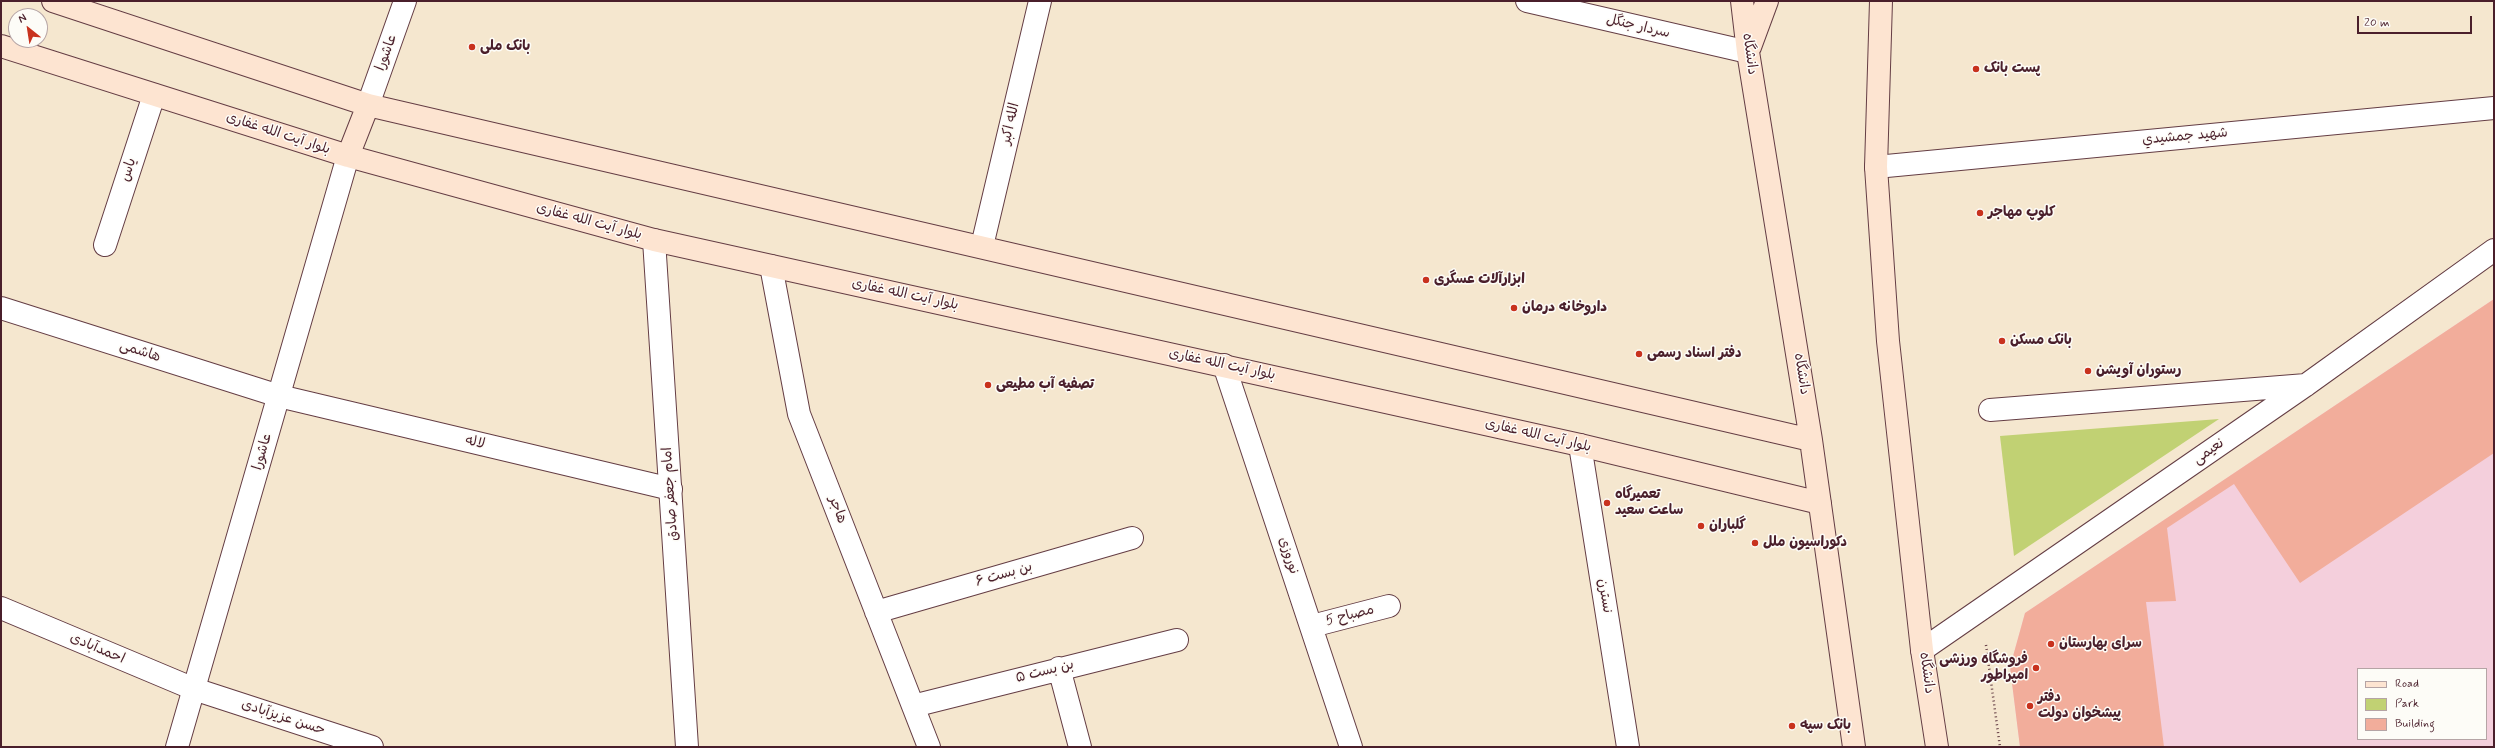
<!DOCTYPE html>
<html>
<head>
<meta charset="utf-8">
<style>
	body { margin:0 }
	#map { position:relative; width:2495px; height:748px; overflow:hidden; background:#f5e7cf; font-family:Mynerve,sans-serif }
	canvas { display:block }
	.frame { position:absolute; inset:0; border:2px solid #4a1f2b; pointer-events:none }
	.legend { position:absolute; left:2357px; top:668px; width:130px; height:72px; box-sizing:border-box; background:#fdfcf7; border:1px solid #b5a4a5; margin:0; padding:5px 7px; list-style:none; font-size:12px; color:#4a1f2b }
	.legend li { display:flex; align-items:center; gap:8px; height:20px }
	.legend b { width:20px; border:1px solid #b5a4a5 }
	.north { position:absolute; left:8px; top:8px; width:40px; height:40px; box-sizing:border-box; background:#fdfcf7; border:1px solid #b5a4a5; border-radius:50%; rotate:330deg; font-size:11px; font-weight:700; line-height:16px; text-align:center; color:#4a1f2b }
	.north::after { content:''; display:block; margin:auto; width:14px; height:18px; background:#c8321e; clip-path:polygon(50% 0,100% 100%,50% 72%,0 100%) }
	.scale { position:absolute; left:2357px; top:16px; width:115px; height:18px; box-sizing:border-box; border:2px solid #4a1f2b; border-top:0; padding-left:5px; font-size:12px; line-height:14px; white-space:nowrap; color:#4a1f2b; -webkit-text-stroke:3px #fdfcf7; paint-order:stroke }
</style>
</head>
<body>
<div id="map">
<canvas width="2495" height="748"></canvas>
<div class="frame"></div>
<ul class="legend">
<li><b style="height:5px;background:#fde4d1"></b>Road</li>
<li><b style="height:11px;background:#c1d173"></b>Park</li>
<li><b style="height:11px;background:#f2ad9b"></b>Building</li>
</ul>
<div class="north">N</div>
<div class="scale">20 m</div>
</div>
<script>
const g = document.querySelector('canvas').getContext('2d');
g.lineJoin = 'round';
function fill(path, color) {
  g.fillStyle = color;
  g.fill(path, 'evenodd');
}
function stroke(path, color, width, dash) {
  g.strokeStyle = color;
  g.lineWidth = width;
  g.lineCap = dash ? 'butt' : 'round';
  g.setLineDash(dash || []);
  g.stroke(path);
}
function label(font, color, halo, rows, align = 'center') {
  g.font = font + ' Mynerve,"Playpen Sans Arabic",sans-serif';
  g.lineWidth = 3;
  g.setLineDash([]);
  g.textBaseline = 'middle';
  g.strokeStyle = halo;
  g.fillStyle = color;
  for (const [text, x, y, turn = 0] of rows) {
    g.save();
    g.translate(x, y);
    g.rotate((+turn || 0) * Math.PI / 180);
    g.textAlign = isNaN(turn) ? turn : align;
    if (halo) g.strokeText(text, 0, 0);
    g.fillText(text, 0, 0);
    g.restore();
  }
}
const built = new Path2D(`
	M2494,299v448h-474l-10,-80 15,-54zM2358,669h128v70h-128z`);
const green = new Path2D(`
	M2219,419l-205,137 -14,-120z`);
const building = new Path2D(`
	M2494,299v154l-194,130 -66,-99 -67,44 9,73 -30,1 18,145h-144l-10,-80 15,-54z`);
const path = new Path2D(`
	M1986,645l14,102`);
const minor = new Path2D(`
	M368,105l37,-104
	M1876,167l618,-59
	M105,245l49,-150
	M982,246l58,-245
	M771,266l28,148 130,333
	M1,308l278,88 392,93
	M1224,365l127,382
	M1990,410l316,-25
	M1580,445l48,302
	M1,608l193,81 178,58
	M876,612l256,-74
	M1312,626l77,-20
	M1922,650l384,-265 188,-135
	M1059,668l21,79
	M913,706l264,-66`);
const tertiary = new Path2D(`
	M1527,1l221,51
	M654,240l33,507
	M177,747l171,-591`);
const secondary = new Path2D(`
	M53,1l315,104 1443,335
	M1742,1l6,51 63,388 43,307
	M1881,1l-5,166 12,174 34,309 15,97
	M1,46l347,110 306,84 926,205 240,58
	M1750,47l17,-46
	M348,156l20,-51`);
const markers = [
	[472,47,4,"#c8321e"],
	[1976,69,4,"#c8321e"],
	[1980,213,4,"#c8321e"],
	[1426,280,4,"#c8321e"],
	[1514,308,4,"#c8321e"],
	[2002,341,4,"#c8321e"],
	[1639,354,4,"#c8321e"],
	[2088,371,4,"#c8321e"],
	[988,385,4,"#c8321e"],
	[1607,503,4,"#c8321e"],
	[1701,526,4,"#c8321e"],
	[1755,543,4,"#c8321e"],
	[2051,644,4,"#c8321e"],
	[2036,668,4,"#c8321e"],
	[2030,706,4,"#c8321e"],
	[1792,726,4,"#c8321e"]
];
const streetNames = [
	["سردار جنگل",1638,27,13],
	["عاشورا",387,53,-70],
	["دانشگاه",1749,54,82],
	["الله اکبر",1011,124,-77],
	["بلوار آیت الله غفاری",278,134,18],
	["شهيد جمشيدي",2185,137,-5],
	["یاس",129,170,-72],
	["بلوار آیت الله غفاری",589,222,15],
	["بلوار آیت الله غفاری",905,295,12],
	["هاشمی",140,352,18],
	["بلوار آیت الله غفاری",1222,365,12],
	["دانشگاه",1801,374,81],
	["بلوار آیت الله غفاری",1538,436,13],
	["لاله",475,443,13],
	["عاشورا",263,452,-74],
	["نعیمی",2209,452,-35],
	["امام جعفر صادق",671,494,-94],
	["هاجر",837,510,69],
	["نوروزی",1288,556,72],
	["بن بست ۶",1004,575,-16],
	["نسترن",1604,596,81],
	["مصباح 5",1350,616,-14],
	["احمدآبادی",97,649,23],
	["بن بست ۵",1045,672,-14],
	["دانشگاه",1926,673,82],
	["حسن عزیزآبادی",283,718,18]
];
const poiNames = [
	["بانک ملی",480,47],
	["پست بانک",1984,69],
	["کلوپ مهاجر",1988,213],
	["ابزارآلات عسگری",1434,280],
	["داروخانه درمان",1522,308],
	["بانک مسکن",2010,341],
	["دفتر اسناد رسمی",1647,354],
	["رستوران آویشن",2096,371],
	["تصفیه آب مطیعی",996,385],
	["تعمیرگاه",1615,495],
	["ساعت سعید",1615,511],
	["گلباران",1709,526],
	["دکوراسیون ملل",1763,543],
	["سرای بهارستان",2059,644],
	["فروشگاه ورزشی",2028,660,"right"],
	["امپراطور",2028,676,"right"],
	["دفتر",2038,698],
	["پیشخوان دولت",2038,714],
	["بانک سپه",1800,726]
];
fill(built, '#f4cfdc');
fill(green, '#c1d173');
fill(building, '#f2ad9b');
stroke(minor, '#643d44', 24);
stroke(tertiary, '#643d44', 24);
stroke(secondary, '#643d44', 24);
stroke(path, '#643d44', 2.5, [1, 3]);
stroke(minor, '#fff', 22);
stroke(tertiary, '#fff', 22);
stroke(secondary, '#fde4d1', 22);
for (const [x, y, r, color] of markers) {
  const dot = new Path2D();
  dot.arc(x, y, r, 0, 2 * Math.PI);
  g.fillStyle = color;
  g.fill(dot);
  stroke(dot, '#fdfcf7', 1.5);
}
label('14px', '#4a1f2b', '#fdfcf7', streetNames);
label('bold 14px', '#4a1f2b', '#fdfcf7', poiNames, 'left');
</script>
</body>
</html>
